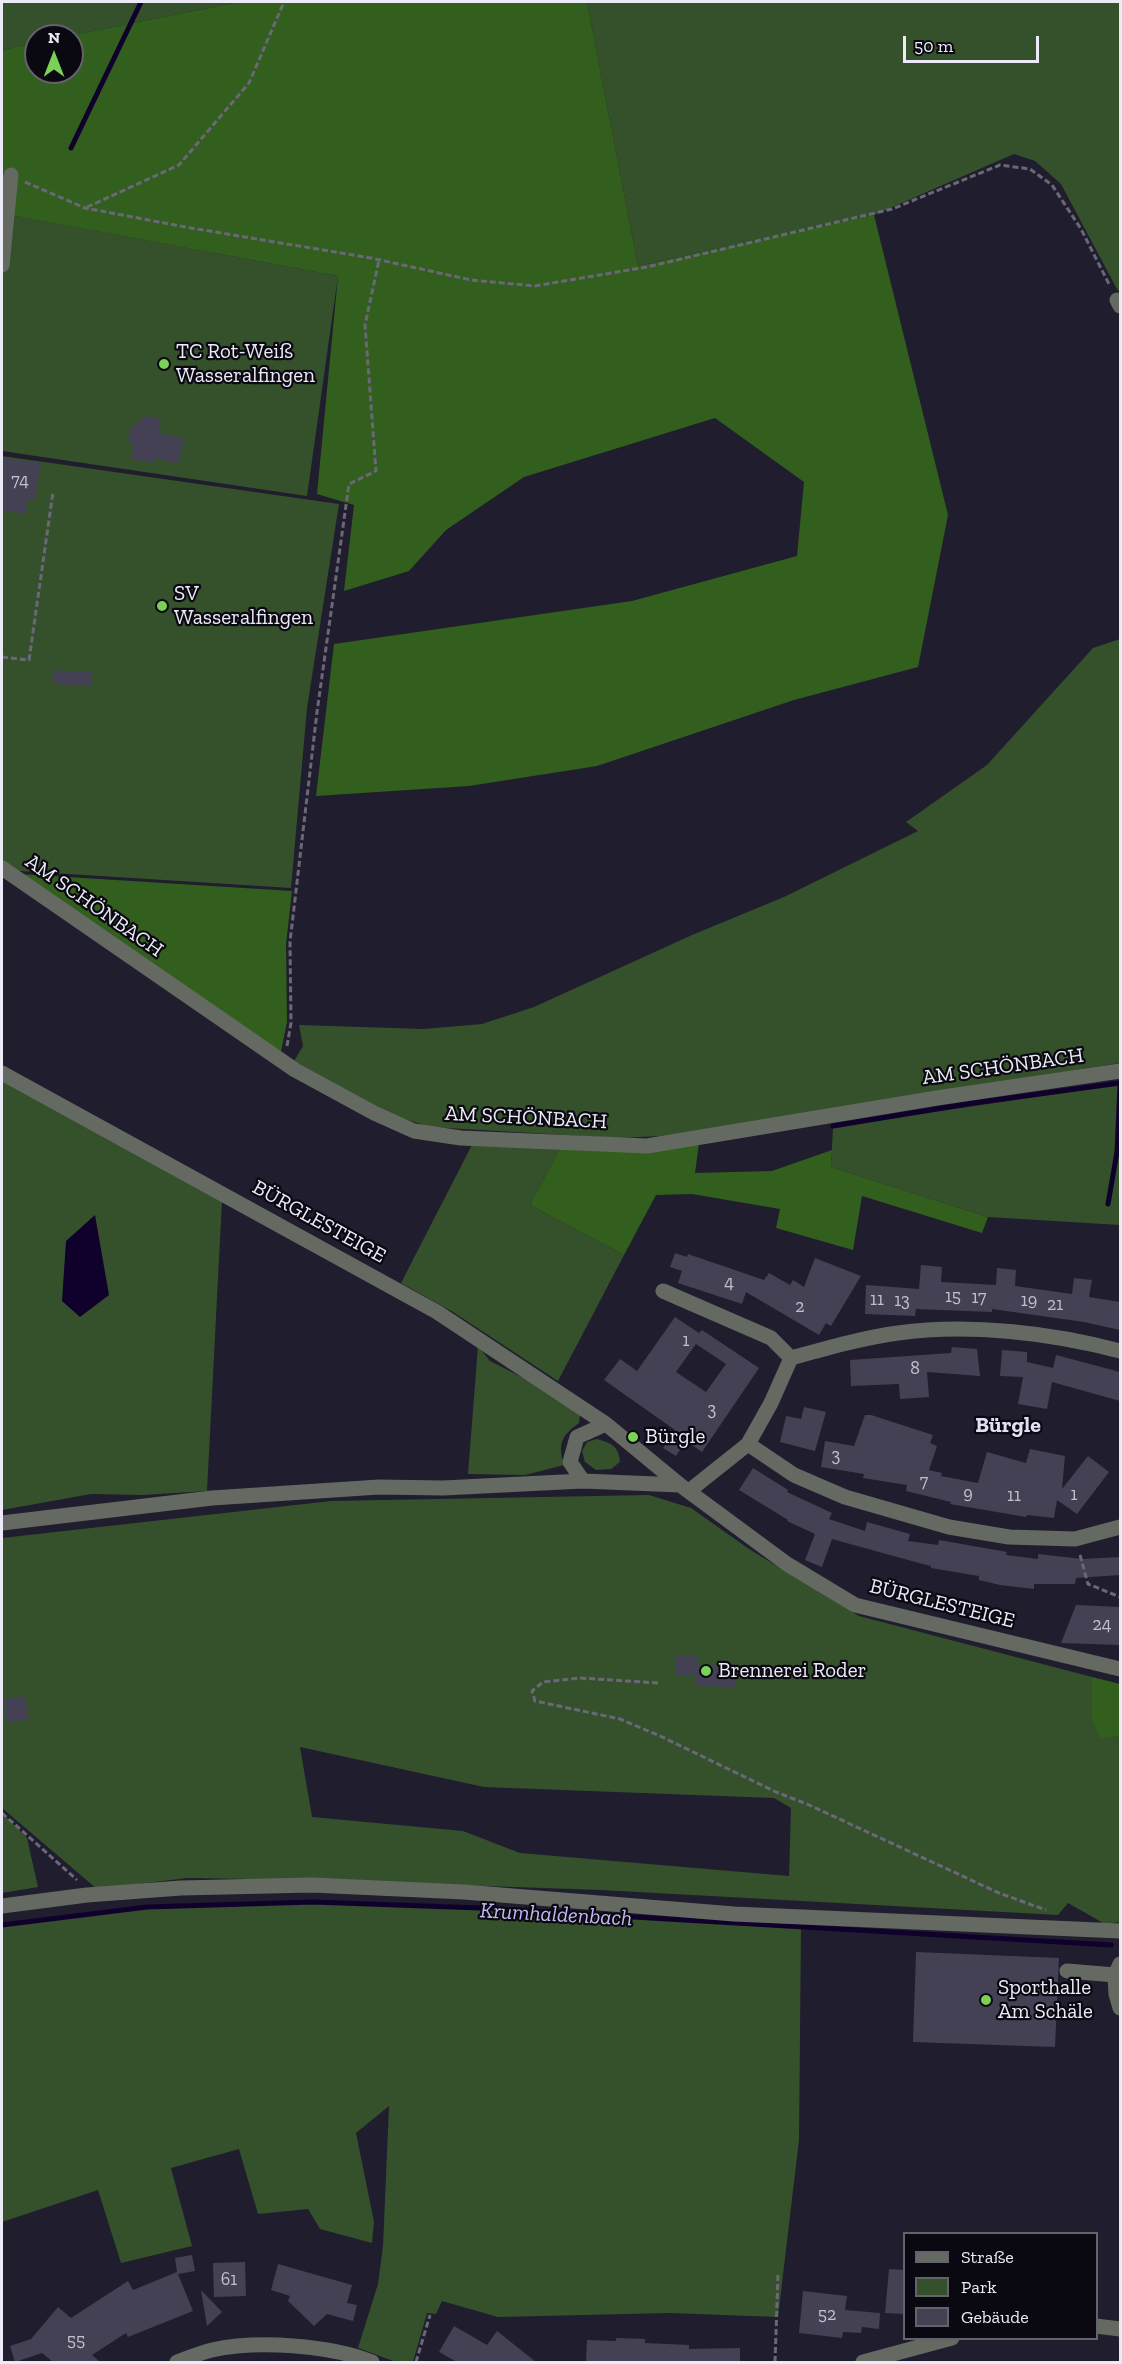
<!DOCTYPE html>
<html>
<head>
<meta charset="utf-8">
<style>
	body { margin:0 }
	#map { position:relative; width:1122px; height:2364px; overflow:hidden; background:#201d2e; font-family:"Zilla Slab",serif }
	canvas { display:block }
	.frame { position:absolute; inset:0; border:3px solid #eceaf7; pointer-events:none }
	.legend { position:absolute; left:903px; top:2232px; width:195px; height:108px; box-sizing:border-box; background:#0a0810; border:2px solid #64626c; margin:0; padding:8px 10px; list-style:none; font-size:18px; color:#eceaf7 }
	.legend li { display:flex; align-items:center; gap:12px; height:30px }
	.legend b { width:30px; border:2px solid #64626c }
	.north { position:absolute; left:24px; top:24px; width:60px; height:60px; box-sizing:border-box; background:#0a0810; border:2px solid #64626c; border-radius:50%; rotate:0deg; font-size:16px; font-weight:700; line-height:24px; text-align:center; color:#eceaf7 }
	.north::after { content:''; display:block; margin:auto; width:21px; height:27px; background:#7ad156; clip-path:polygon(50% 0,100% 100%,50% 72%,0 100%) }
	.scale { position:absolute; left:903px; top:36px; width:136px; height:27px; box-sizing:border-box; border:3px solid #eceaf7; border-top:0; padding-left:8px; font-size:18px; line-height:21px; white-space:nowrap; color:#eceaf7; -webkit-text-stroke:4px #0a0810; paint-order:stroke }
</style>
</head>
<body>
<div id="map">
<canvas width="1122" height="2364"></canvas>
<div class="frame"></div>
<ul class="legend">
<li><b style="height:8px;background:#646a62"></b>Straße</li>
<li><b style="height:16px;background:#35512b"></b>Park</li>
<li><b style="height:16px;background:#454155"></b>Gebäude</li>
</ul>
<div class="north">N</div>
<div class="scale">50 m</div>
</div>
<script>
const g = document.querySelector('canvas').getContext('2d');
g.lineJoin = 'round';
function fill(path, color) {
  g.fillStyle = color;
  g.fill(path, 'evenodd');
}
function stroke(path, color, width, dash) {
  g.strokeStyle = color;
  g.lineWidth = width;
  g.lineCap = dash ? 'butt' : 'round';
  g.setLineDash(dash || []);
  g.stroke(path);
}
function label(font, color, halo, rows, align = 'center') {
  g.font = font + ' "Zilla Slab",serif';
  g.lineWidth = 4.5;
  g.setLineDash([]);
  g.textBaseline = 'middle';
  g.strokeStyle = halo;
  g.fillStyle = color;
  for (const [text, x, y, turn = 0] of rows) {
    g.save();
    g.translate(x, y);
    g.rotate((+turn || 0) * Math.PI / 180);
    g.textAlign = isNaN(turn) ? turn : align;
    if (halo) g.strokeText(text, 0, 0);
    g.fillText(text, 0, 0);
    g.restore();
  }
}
const green = new Path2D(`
	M7,2h232l-171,34h-32v7l-34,7v-47z
	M587,2h533v287l-2,2 -57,-107 -26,-23 -21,-7 -140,61 -236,51z
	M2,172l7,3 -4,39 333,62 -31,220 -305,-45z
	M2,456l337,48 -32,204 -16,180 -286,-18 -3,-2z
	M1120,639v424l-458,73 -45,2 -187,-11 -48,-15 -88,-51 9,-15 -4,-21 124,4 59,-5 52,-17 158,-72 92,-38 134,-66 -12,-9 81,-57 106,-117z
	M2,1080l220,121 -15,290 -64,4 -52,-1 -89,16z
	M1116,1085l4,4v136l-132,-8 -157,-50 2,-40z
	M473,1143l87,5 -30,57 94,50 -66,126 -105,-69 -52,-29z
	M478,1346l12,15 55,28 35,26 -1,8c-17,12 -22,21 -15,42l-39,10 -57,-1z
	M597,1439c14,4 22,7 23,23l-9,7 -15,1 -11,-8 -3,-11 5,-9z
	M649,1495l42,13 58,41 110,67 233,61v44l8,16 20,-1v186l-15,2 -37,-21 -10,12 -457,-25 -290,-10 -124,-2 -90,11 -95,-81v-270l329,-37zM300,1747l184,40 290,11 17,10 -2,68 -269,-23 -57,-22 -151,-14z
	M2,1813l25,25 11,49 -36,6z
	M313,1902l167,6 321,19 -2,213 -21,177 -108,-4 -172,4 -56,-16 -6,13 -9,-1 -14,49h-17l-38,-14 20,-64 5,-38 6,-140 -33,27 18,89 -2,21 -52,-14 -12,-20 -50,5 -19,-65 -68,19 21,78 -71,17 -23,-73 -96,32v-297l145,-18z`);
const forest = new Path2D(`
	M239,2h348l51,264 236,-51 74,300 -30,152 -124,33 -197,66 -128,20 -153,10 18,-152 298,-43 165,-45 7,-74 -89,-64 -191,59 -78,53 -37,41 -65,20 10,-86 -37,-11 21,-218 -334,-62 5,-38 -7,-4v-122l34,-7v29h36v-36h-4z
	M19,874l273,17 -6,53 1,78 -7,34z
	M699,1143l-4,30 77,-2 60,-21 -1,17 157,50 -6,16 -120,-37 -9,54 -77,-22 4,-19 -88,-15 -36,1 -32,60 -94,-50 30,-57z
	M1092,1677l28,7v52l-20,2 -8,-17z`);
const water = new Path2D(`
	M95,1215l14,80 -29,22 -18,-16 4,-60z`);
const stream = new Path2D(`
	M71,148l70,-146
	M833,1126l140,-23 147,-20
	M1108,1204l9,-52 3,-66
	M2,1925l145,-18 166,-5 167,6 631,37`);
const building = new Path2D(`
	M146,416l15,3 -2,14 25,5 -6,26 -24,-6 -1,5 -22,-4 3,-15 -6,-2 3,-15z
	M2,458l39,5 -6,37 -7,-1 -2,15 -24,-4z
	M54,670l37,2v14l-38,-2z
	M675,1253l12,4 1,-3 76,26 5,-7 21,12 3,-5 11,7 11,-29 46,18 -30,50 -5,-3 -7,12 -73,-43 -4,12 -64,-21 4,-12 -12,-4z
	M921,1265l21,2 -1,15 55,3 1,-17 19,2 -1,16 57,8 2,-16 18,2 -3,17 31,5v28l-36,-8 -92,-13v3l-76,-3 -1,7 -50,-2 1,-29 53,4z
	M675,1317l24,16 3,-3 57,38 -57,84 -16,-11 -10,15 -13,-8 12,-18 -71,-50 16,-21 17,12zM696,1344l30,20 -20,28 -30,-20z
	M952,1347l25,2 3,27 -53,-4 2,25 -29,2 -1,-15 -48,2 -1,-26 101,-7z
	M1002,1350l25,2v10l26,6 3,-13 64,17v29l-68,-19 -5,27 -29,-5 5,-27 -23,-1z
	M804,1407l22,5 -11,39 -35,-9 6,-26 15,3z
	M865,1415h6l62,20 -3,8 7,3 -8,24 13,3 -1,3 37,7 9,-31 39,11 4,-14 35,7 -3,33 26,-33 21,16 -32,42 -20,-14 -3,18 -27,-3 -1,2 -76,-13 1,-2 -45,-11 1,-6 -44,-7 1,-4 -43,-7 4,-26 29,5z
	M753,1468l35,22 -1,2 45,21 -3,6 36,12 2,-9 43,12 -2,7 30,4 1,-5 68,12 -1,3 32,4v-5l44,5 38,-2v18l-44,3 -1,6h-41v5l-34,-4 -21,-5v-4l-48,-8v-2l-12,-3 -87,-24 -10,28 -17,-7 10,-26 -28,-13 1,-1 -49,-30z
	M1076,1605l44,2v38l-59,-2z
	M676,1655l21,1v9l39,1v21l-41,-1v-10h-19z
	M25,1696l4,23 -22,4 -3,-24z
	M916,1952l143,6 -4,89 -142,-5z
	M192,2255l3,16 -17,3 15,37 -65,26 -2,-4 -34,22 8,7h-47l-11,-9 -27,9 -5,-16 21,-7 27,-32 13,11 57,-37 5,9 44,-18 -2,-14z
	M245,2262l1,34 -32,1 -1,-34z
	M278,2264l74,21 -5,18 10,2 -4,16 -26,-7 -13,12 -26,-25 2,-5 -19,-6z
	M889,2269l15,1v44l-19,-1z
	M201,2290l21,22 -15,14z
	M803,2291l44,5 -2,14 35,3 -1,16 -17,-2 -1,6 -18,-1 -1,6 -43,-5z
	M454,2326l33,19 10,-14 39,31h-79l-18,-10z
	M616,2338l29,1v4l44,2v4l51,-1v14h-154l1,-22 29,1z`);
const path = new Path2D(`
	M25,182l60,26 106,20 180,30 100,22 64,6 112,-19 245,-58 108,-44 30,4 22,16 29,44 29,57
	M87,207l92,-42 70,-82 35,-81
	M2,657l27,3 24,-168
	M287,1046l4,-23 -1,-81 27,-230 32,-228 27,-13 -11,-146 14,-65
	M1080,1555l8,29 32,13
	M658,1683l-78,-5 -37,4 -11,9 3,10 85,18 40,17 116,56 31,12 192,89 47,17
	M2,1813l75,67
	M416,2362l14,-47
	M775,2362l3,-87`);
const minor = new Path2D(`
	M2,265l9,-90
	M1117,300l3,6
	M2,868l293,202 79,43 40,18 47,7 186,8 290,-48 183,-27
	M2,1073l435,239 169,112 74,61 107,79 68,41 265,64
	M663,1291l108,47 20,20
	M791,1358c36,-10 71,-20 107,-25 71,-10 154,0 222,18
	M748,1444l46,31 51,22 104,30 60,10 66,2 45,-12
	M583,1481l-13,-19 7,-25 29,-13
	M689,1491l59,-47 23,-41 20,-45
	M2,1523l210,-25 167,-11 64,1 140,-7 97,4
	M2,1906l85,-11 94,-7 131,-3 152,7 270,22 386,17
	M1067,1971l48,4 5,-11
	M1115,1975l1,19 4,14
	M1096,2326l24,3
	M177,2362c11,-4 23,-9 35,-12 45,-10 118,-5 160,12
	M863,2362l89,-24`);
const markers = [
	[164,364,6,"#7ad156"],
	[162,606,6,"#7ad156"],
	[633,1437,6,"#7ad156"],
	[706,1671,6,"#7ad156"],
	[986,2000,6,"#7ad156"]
];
const numberNames = [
	["74",20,481],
	["4",729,1283],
	["15",953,1297],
	["17",979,1298],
	["11",877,1300],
	["13",902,1301],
	["19",1029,1301],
	["21",1055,1305],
	["2",800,1307],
	["1",686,1341],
	["8",915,1369],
	["3",712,1410],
	["3",836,1456],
	["7",924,1482],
	["9",968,1494],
	["1",1074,1495],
	["11",1014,1496],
	["24",1102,1625],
	["61",229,2280],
	["52",827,2315],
	["55",76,2341]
];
const poiNames = [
	["TC Rot-Weiß",176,352],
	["Wasseralfingen",176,376],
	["SV",174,594],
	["Wasseralfingen",174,618],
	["Bürgle",645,1437],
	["Brennerei Roder",718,1671],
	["Sporthalle",998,1988],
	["Am Schäle",998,2012]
];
const streetNames = [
	["AM SCHÖNBACH",94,906,35],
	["AM SCHÖNBACH",1003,1067,-8],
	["AM SCHÖNBACH",526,1118,3],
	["BÜRGLESTEIGE",319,1222,29],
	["BÜRGLESTEIGE",942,1604,14]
];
const neighbourhoodNames = [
	["Bürgle",1008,1426]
];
const waterNames = [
	["Krumhaldenbach",556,1915,3]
];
fill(green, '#35512b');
fill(forest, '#325f1e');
fill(water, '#10002c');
stroke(stream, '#10002c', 5);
fill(building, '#454155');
stroke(path, '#6a6777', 3, [6, 3]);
stroke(minor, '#646a62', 15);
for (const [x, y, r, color] of markers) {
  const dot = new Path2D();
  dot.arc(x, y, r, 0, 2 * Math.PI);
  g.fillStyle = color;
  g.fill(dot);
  stroke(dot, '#0a0810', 2);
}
label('18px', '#c2c0ce', null, numberNames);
label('21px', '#eceaf7', '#0a0810', poiNames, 'left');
label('21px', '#eceaf7', '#0a0810', streetNames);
label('bold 22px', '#e2def6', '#0a0810', neighbourhoodNames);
label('italic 22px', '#c3b8f3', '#0a0810', waterNames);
</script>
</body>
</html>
